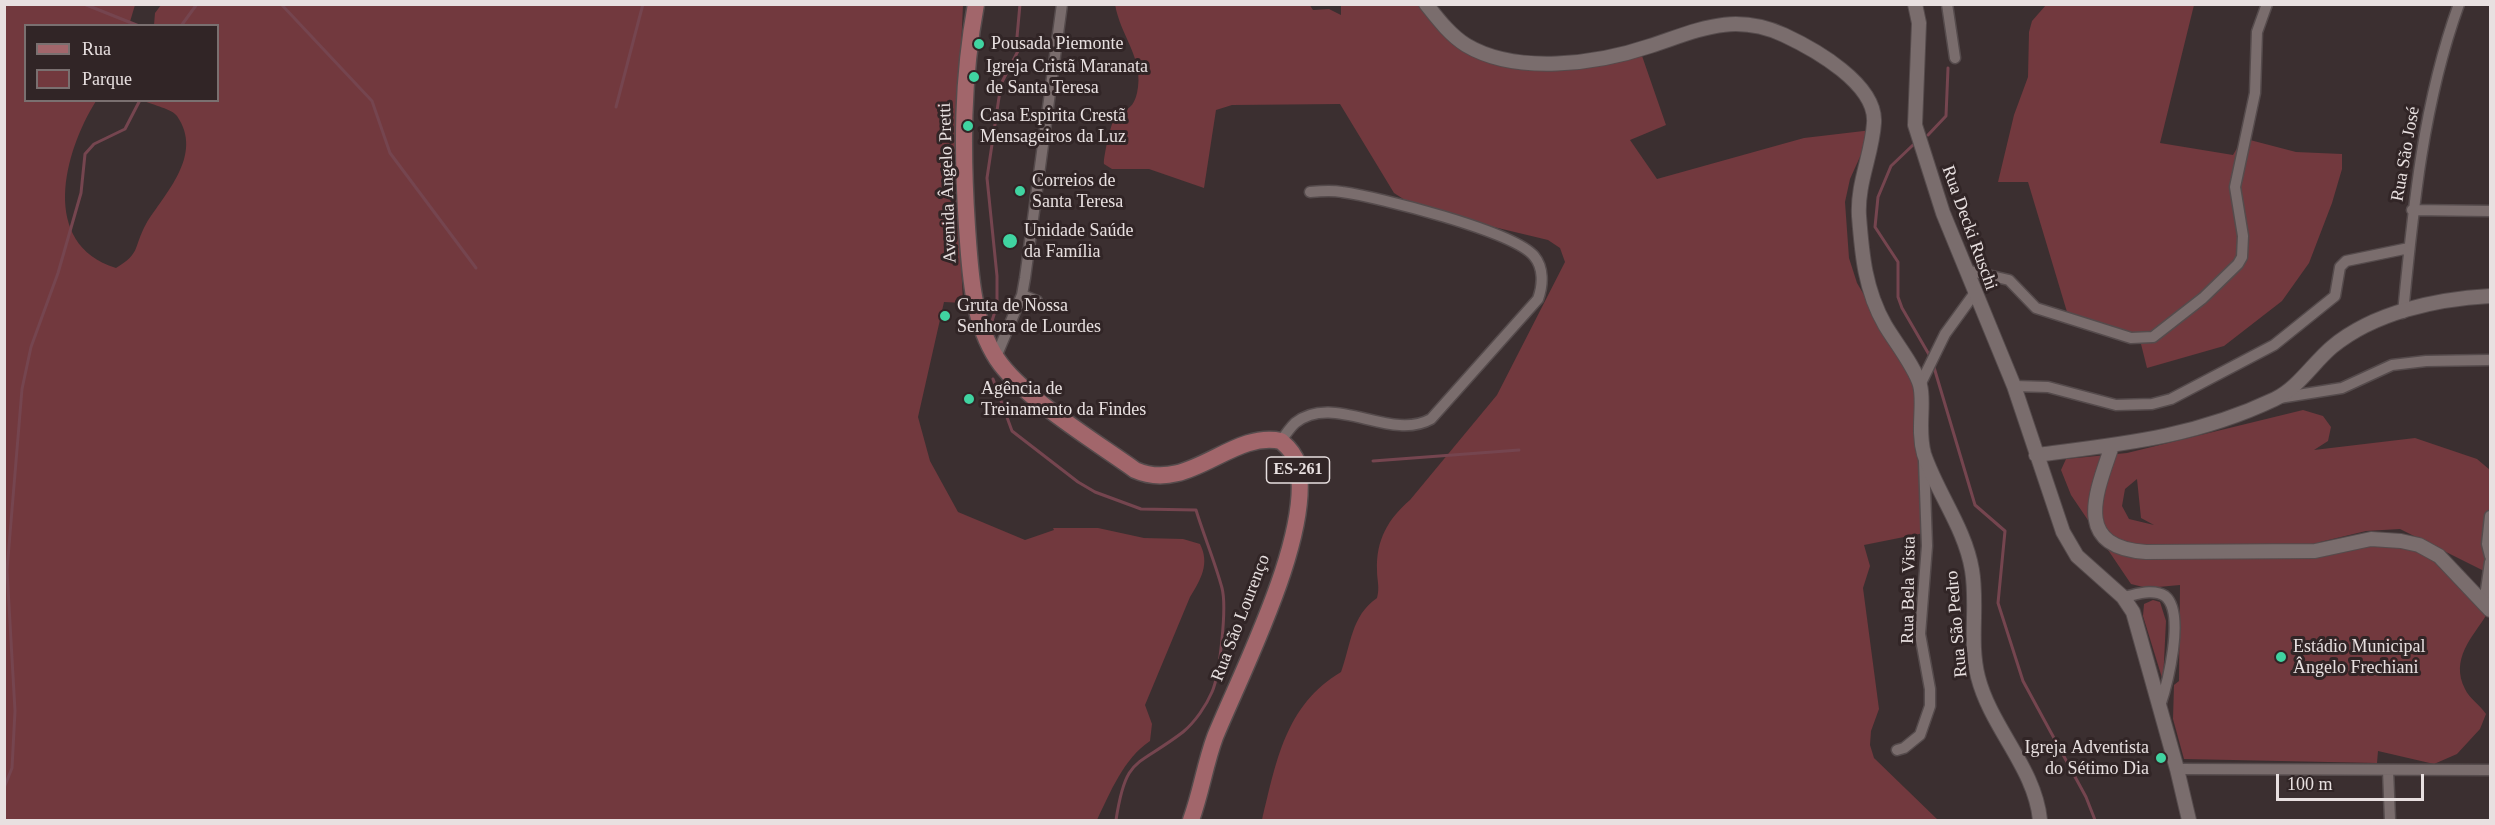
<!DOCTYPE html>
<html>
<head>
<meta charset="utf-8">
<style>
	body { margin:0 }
	#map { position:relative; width:2495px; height:825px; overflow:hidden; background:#3b2f30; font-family:"Times New Roman",serif }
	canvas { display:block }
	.frame { position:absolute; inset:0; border:6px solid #e8e0e0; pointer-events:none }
	.legend { position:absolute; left:24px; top:24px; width:195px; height:78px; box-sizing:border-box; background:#312526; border:2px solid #7a7070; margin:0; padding:8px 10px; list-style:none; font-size:18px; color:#e8e0e0 }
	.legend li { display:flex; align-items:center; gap:12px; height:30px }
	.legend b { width:30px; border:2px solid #7a7070 }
	.scale { position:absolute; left:2276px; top:774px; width:148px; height:27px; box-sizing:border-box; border:3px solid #e8e0e0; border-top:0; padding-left:8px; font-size:18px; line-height:21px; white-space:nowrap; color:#e8e0e0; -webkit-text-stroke:4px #312526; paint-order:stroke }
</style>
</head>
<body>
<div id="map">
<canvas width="2495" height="825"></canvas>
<div class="frame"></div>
<ul class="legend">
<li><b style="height:8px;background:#a2666b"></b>Rua</li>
<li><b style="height:16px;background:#72393e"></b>Parque</li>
</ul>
<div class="scale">100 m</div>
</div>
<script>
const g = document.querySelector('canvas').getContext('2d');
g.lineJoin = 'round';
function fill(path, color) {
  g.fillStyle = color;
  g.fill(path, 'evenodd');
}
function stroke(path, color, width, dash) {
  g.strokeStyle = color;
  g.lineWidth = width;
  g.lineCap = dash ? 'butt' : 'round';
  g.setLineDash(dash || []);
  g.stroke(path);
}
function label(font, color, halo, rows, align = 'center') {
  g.font = font + ' "Times New Roman",serif';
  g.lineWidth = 6;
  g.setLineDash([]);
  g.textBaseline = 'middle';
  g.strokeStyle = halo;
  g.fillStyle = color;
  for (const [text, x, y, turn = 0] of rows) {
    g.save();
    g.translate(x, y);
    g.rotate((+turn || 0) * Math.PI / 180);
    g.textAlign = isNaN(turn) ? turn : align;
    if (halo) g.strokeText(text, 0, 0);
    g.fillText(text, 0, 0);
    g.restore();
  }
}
const green = new Path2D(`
	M1115,4h194l4,6 16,-1 12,6v-10h85l19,27 63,30 133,-9 25,72 -36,15 27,39 147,-41 68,-8 -22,49 -5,23 4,56 8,25 63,106 4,144 -60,12 6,21 -7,22 16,121 -8,22 -1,14 4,13 64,62h-676c14,-57 23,-115 79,-148 10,-27 10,-56 36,-74 3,-11 0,-17 0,-28 -1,-30 11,-51 33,-70l87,-105 68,-133 -5,-14 -12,-8 -129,-31 -25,-16 -54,-89 -108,1 -16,5 -12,78 -55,-19h-37l-8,-5c-1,-6 7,-40 10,-45 7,-11 18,-5 23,-26 8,-34 -17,-57 -22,-89z
	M5,5h130l-6,20 -103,1v74l70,1c-32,51 -57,143 20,167 25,-15 17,-20 30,-44 19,-31 58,-69 31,-108 -5,-7 -24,-11 -33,-15l74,-1v-74l-64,-1 1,-12 6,-8h802l-7,149 7,149 -19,-1 -26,115 12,44 28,51 67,28 29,-10 -1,-2h45l46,10 39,1 17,5c10,20 1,35 -10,53l-45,108 7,19 -2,17c-26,17 -40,52 -53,79h-1092z
	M2046,5h148l-34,138 73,12 7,-12 10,-3 46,12 46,2v15l-10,34 -23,60 -27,38 -58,45 -77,22 -9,-36 -14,7 -54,-17 -42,-140h-30l16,-67 14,-38 1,-45 3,-11z
	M2303,410l20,6 8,11 -3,14 -14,9 101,-12 62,21 13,11v34l-6,67 -84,-42 -34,2 -46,11 9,9c20,-2 51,-10 69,-7 38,6 64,44 89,70 -15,24 -37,45 -22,75 4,9 15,16 21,25l-6,15 -23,25 -23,10 -56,-13 -1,12 -193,-4 -11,-40 1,-34 5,-4 1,-96 -33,3 -16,-4 -60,-89 -10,-25 5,-11 61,-6zM2137,479l4,39 13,7 -25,-6 -7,-13 3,-17z
	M2153,600l7,2 6,19 -3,60 -20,-65 1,-12z`);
const stream = new Path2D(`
	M84,4l55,22
	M281,4l91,97 18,52 86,115
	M181,26l16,-22
	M616,107l27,-103
	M1928,135l18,-19 2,-48
	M1913,145l-22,21 -13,31 -3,30 23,35v35l4,11 29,50
	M992,321l5,-16v-29l-10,-98 14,-94 19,-37 -3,-10 3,-33
	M1933,364l42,141 30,26 -7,72 25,78 63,116 9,23
	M993,379l19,52 66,51 17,10 46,17 55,1c8,26 19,52 26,78 5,19 -2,86 -10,104 -6,14 -17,30 -29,40 -47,36 -57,23 -67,88
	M1373,461l146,-11
	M4,788l8,-20 3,-57 -8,-141 15,-181 9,-42 27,-74 23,-80 4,-39 9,-10 31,-15 15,-29`);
const minor = new Path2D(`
	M1947,4l8,54
	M2412,210l78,1
	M1966,270l43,10 27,28 95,30 22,-1 50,-39 35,-34 4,-7 1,-21 -8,-49 20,-94 2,-61 10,-28
	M1022,295l15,6
	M2403,313c10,-104 20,-210 56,-309
	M996,357l26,-62 3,-17 37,-274
	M1920,385l25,-51 29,-40
	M2014,386l34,1 68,18 36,-1 19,-5 103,-54 61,-49 5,-29 6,-6 63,-13
	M2279,398l63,-10 50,-23 34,-4 62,-1
	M1281,441c4,-6 9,-13 14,-18 39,-31 95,19 136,-4l107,-120c5,-14 6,-31 -4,-43 -21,-25 -156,-59 -192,-64 -10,-2 -22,-1 -32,0
	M2490,516l-3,28 3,12
	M2123,597c12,-2 30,-9 42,-1 21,17 2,89 -5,110
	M2484,604l6,-42
	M1897,750l7,-2 16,-13 10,-29v-17l-10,-55 7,-88 -3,-85
	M2177,769l313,1
	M2388,770l2,50`);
const tertiary = new Path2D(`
	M1426,4c12,15 24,31 40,41 50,30 131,19 184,1 49,-16 83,-34 134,-11 30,14 93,49 90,88 -2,32 -17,60 -15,93 3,39 6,74 26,109 10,17 30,42 35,60 5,18 -3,44 4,69 13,39 41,74 48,116 6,35 -3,72 6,107 13,51 57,91 62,143
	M1915,4l4,19 -4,102 28,88 71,173 49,146 14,24 46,41 10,15 44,157 12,51
	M2112,446c-16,47 -40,101 34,106l169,-1 56,-12 30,2 18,4 20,11 51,54
	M2036,455c87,-11 159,-18 239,-56 23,-11 38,-36 57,-52 42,-35 105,-48 158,-51`);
const primary = new Path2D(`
	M976,4c-14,75 -14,147 -9,223 3,43 5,94 30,132 25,38 99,83 138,111 54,24 96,-40 146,-29 7,6 14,13 16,22 18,67 -55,208 -82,274 -10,27 -14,56 -24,83`);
const markers = [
	[979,44,6,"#40d4a1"],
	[974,77,6,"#40d4a1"],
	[968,126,6,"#40d4a1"],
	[1020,191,6,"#40d4a1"],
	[1010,241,8,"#40d4a1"],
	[945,316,6,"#40d4a1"],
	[969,399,6,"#40d4a1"],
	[2281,657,6,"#40d4a1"],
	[2161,758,6,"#40d4a1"]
];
const shields = [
	[1298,470,63]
];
const shieldNames = [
	["ES-261",1298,470]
];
const poiNames = [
	["Pousada Piemonte",991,44],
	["Igreja Cristã Maranata",986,67],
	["de Santa Teresa",986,88],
	["Casa Espirita Crestã",980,116],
	["Mensageiros da Luz",980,137],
	["Correios de",1032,181],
	["Santa Teresa",1032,202],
	["Unidade Saúde",1024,231],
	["da Família",1024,252],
	["Gruta de Nossa",957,306],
	["Senhora de Lourdes",957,327],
	["Agência de",981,389],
	["Treinamento da Findes",981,410],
	["Estádio Municipal",2293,647],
	["Ângelo Frechiani",2293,668],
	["Igreja Adventista",2149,748,"right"],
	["do Sétimo Dia",2149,769,"right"]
];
const streetNames = [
	["Rua São José",2406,154,-80],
	["Avenida Ângelo Pretti",948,183,-92],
	["Rua Decki Ruschi",1969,228,70],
	["Rua Bela Vista",1909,590,-89],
	["Rua São Lourenço",1241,618,-69],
	["Rua São Pedro",1957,624,-95]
];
fill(green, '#72393e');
stroke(stream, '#75454f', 3);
stroke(minor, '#554b4c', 13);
stroke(tertiary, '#554b4c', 16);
stroke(primary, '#554b4c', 19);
stroke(minor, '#7a6d6d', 10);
stroke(tertiary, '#7a6d6d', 14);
stroke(primary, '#a2666b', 16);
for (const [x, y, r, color] of markers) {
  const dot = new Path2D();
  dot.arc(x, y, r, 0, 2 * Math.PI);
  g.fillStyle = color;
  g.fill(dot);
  stroke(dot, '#312526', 2);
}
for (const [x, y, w] of shields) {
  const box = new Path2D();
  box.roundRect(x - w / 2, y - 13, w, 26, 4.5);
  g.fillStyle = '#312526';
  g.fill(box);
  stroke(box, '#e8e0e0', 1.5);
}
label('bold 16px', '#e8e0e0', null, shieldNames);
label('18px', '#e8e0e0', '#312526', poiNames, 'left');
label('18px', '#e8e0e0', '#312526', streetNames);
</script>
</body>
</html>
